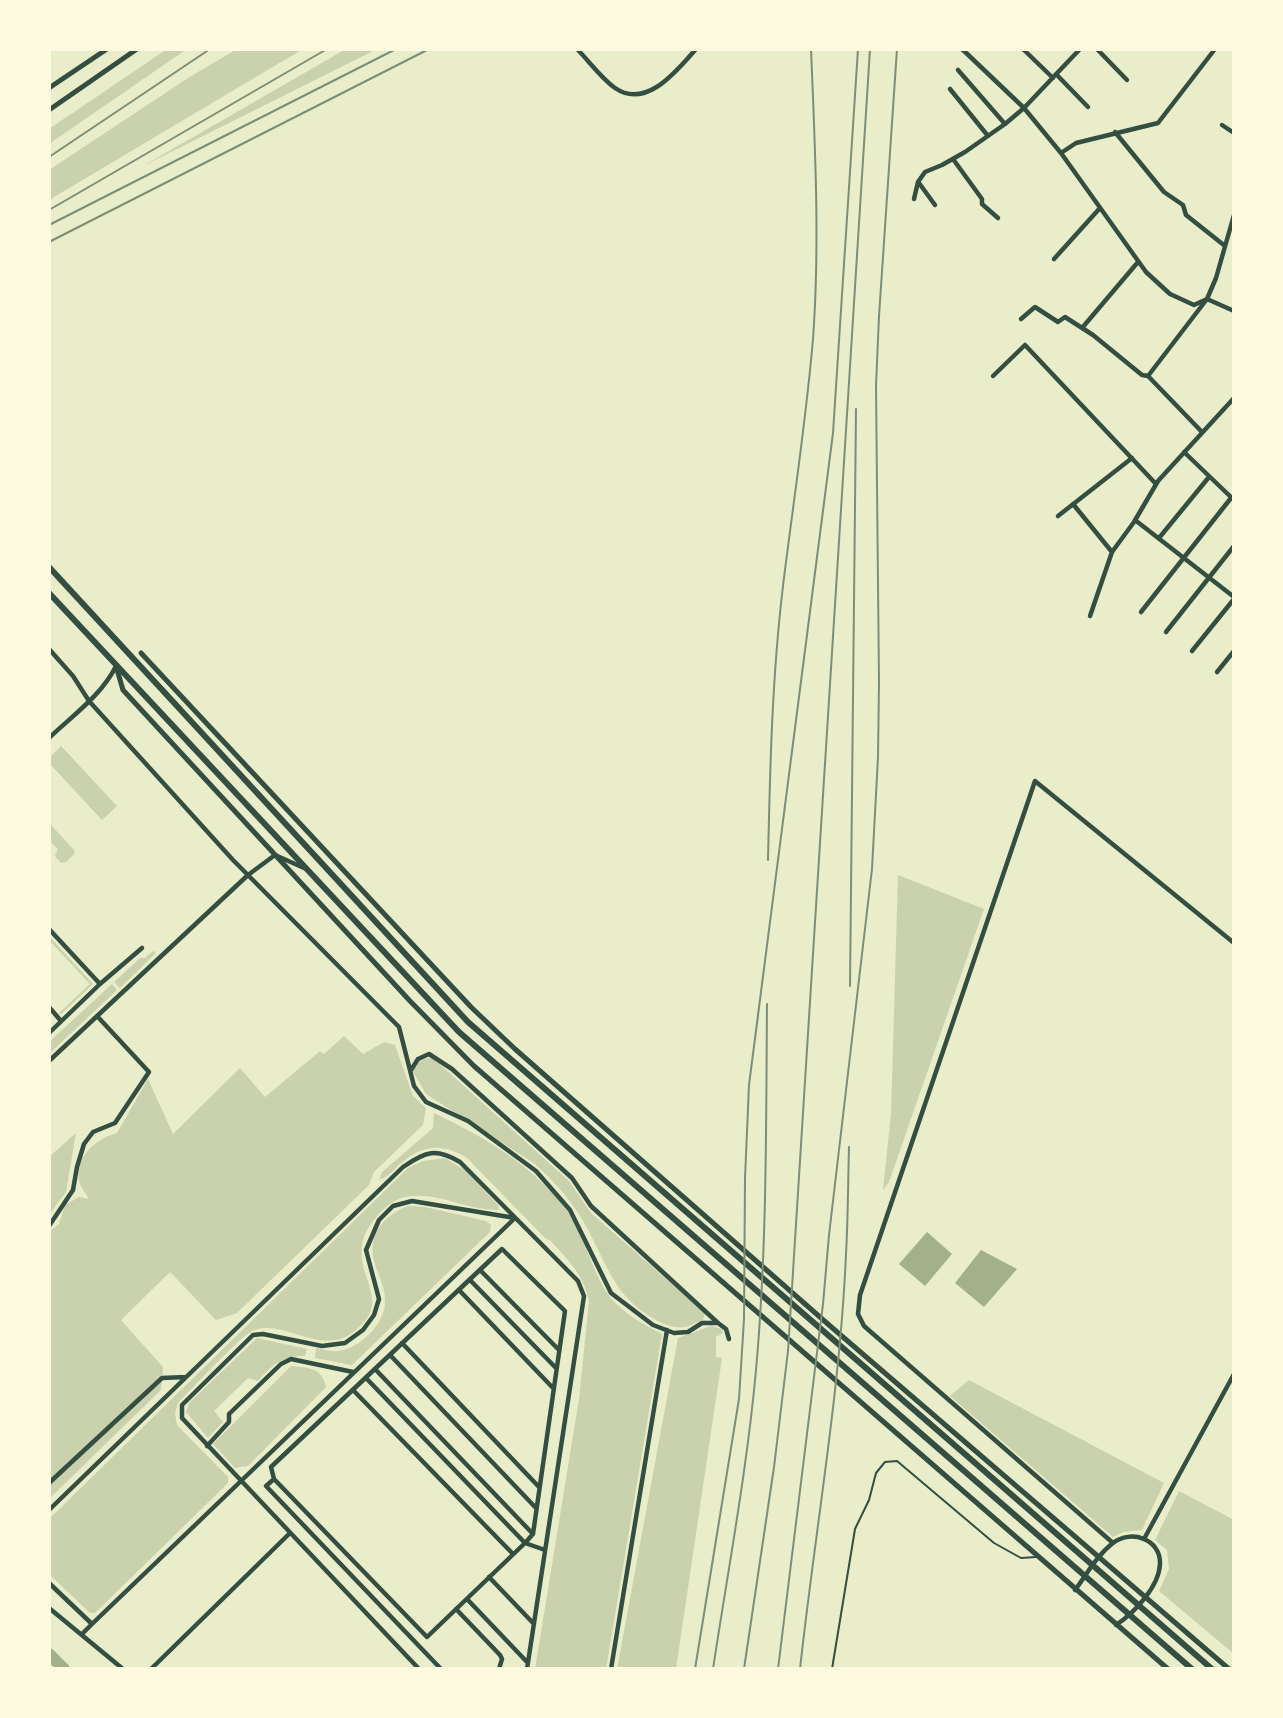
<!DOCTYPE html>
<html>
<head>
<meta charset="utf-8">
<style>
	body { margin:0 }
	#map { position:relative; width:1283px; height:1718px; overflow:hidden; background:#e9edc9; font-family:"Sofia Sans Condensed",sans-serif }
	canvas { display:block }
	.frame { position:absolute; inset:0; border:51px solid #fefae0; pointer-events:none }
</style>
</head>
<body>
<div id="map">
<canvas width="1283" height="1718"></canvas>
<div class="frame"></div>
</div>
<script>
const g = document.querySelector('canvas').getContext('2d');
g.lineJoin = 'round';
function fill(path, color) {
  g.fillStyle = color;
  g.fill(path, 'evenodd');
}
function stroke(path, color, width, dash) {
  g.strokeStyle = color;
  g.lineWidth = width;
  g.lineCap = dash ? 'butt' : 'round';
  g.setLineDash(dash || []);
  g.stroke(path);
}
const green = new Path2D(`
	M167,49h20l-138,95v-15z
	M237,49h66l-254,151v-30l139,-92z
	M346,49h31l-234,117z
	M61,746l56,60 -15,14 -53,-57v-5z
	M49,823l26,28 -1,3 -8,8 -5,1 -6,-7 3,-7 -9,-9z
	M898,875l86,34 -95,273 -6,8 8,-76z
	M49,936l44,48 -33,31 -1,-2 31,-29 -41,-44z
	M153,951l3,2 -36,35 -6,-6 26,-24h5z
	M112,984l5,6 -68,64v-12z
	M344,1036l19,18 21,-12 11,3 18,51 13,12 -3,17 -49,47 -5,13 -132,128 -21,7 -46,-48 -49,48 42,47 -2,23 -112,109v-267l10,-8 6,-19 14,-8 10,2c-2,-4 -7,-10 -9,-15 -7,-26 15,-45 37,-51l31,-54 25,55 67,-66 25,29 55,-46 4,3z
	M429,1058l5,1 135,122 22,32 114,100 -2,7c-6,2 -14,7 -20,7 -22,3 -55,-24 -66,-42 -15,-23 -24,-50 -39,-72 -12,-19 -27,-34 -43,-49l-109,-70 -14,-24 9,-10z
	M434,1113c48,23 101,53 133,98 18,25 25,62 43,86 14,17 33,27 52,37l-56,335h-71l44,-270 10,-98c-5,-26 -21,-41 -39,-61l-4,-1 -79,-81c-24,-15 -44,-14 -66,5 -8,7 -12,14 -22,17l3,-8 51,-44z
	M76,1133l-10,59 -17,23v-58z
	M445,1158l21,13 32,34 1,5c-32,1 -61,-19 -94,-13 -10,2 -19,9 -26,17 -8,9 -16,20 -17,32 -5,34 32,57 -10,87 -31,23 -68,-14 -98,-3 -13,5 -63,60 -76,73l-3,10 2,12 51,52v6l-133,130h-5l-41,-39v-55l359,-351 15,-7z
	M408,1206l17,1 61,14 5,4 -1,7 -138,133 -37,-7 1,-10c6,1 15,4 22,3 21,-2 46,-26 47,-48 1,-15 -7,-28 -11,-42 -7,-27 11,-46 34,-55z
	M711,1326l11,3 1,4 -7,4v20l6,1 -46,311h-59l61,-331z
	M257,1338l50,11 -2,7c-23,0 -32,8 -47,25l-10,-3 -34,33 9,11 -15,16 -22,-26 3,-9z
	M291,1366c17,2 31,1 35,21l-78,79 -13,2 -22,-24z
	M969,1380l195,103 -22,47 -19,2 -10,5 -163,-141z
	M1179,1491l55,29v134l-75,-63 10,-22 -2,-19 -12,-10z`);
const water = new Path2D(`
	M927,1232l25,22 -27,32 -26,-22z
	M981,1250l36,19 -33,38 -29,-24z`);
const river = new Path2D(`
	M49,1654l15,15`);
const service = new Path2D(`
	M832,1669l23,-140 14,-29 7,-27 9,-11 12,-1 97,82 27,15 15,-1`);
const minor = new Path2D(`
	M577,49c12,12 24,29 38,39 32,22 63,-19 81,-39
	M962,49l62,59 37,45 85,119 24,22 24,11 13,-6 27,12
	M1023,49l30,29
	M1097,49l30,31
	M958,70l47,54
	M1056,74l32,33
	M950,89l38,47
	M1222,125l12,8
	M1115,132l49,60 19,13 3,10 39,31
	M1061,153l15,-10 82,-20 57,-74
	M953,159l29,40v5l16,14
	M919,183l16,22
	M914,199l4,-17 7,-10 17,-7 23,-13 40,-28 19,-16 56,-59
	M1054,259l46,-51
	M1021,319l14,-12 23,15 7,-5 28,18 49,40 6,1 54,56
	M1082,328l56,-66
	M993,376l32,-31 131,139
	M1148,376l59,-77 9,-21 18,-63
	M1184,452l50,48
	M1073,504l39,48
	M1058,516l74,-58
	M1135,520l99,77
	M1159,538l50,-61
	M1141,612l90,-114
	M1090,616l22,-64 22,-30 24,-41 76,-83
	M1166,632l68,-86
	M49,649l24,27 16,25 144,159 166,167 15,59 12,16 42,19 68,50 34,39 41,83 42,32 21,8 14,-1 14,-9h16l8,6 3,10
	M1192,651l42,-52
	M1217,672l17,-21
	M49,738c23,-22 53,-43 67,-72
	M49,929l51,55 -51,49
	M100,984l42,-36
	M49,1007l12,14
	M49,1061l199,-186 27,-20 29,13
	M411,1070l7,-11 11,-5 23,15 120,109 19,28 127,117
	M49,1226l24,-36 4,-23 7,-23 9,-12 22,-9 34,-51 -52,-56
	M480,1270l79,80
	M470,1280l86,88
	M459,1290l94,98
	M402,1343l137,144
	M390,1355l146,153
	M375,1369l158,165
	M366,1378l159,165 8,-9 32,-223 -63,-62 -231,218 3,12 153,158 98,-94 20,7
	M353,1390l160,164
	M207,1446l22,-24v-8l52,-50 10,-5 62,13
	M274,1479l-8,7 175,183
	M49,1483l113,-105 24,-1
	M49,1510l354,-343c23,-16 33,-19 57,-5l118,119 6,15 -57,373
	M1144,1539l90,-165
	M1113,1543l-249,-217 -6,-12 2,-19 175,-514 199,162
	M489,1577l45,47
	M49,1583l43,41
	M1075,1590c12,-16 22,-35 38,-47 18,-14 48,-4 47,21 -1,23 -26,49 -44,61
	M467,1599l60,63
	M49,1608l74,61
	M456,1609l44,46 2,4 -3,10
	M82,1634l10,-10c141,-136 282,-271 423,-406l-103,-17 -19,5 -14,14 -13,30 13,49 -5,16 -11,15 -18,13 -23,3 -59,-12 -10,1 -71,70v13l237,251
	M151,1669l139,-136
	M611,1669l56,-339`);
const tertiary = new Path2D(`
	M141,653l330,354 44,42 314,276 400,344
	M116,666l7,24 287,311 64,65 694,603`);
const secondary = new Path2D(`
	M49,88l58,-39
	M49,110l88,-61`);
const primary = new Path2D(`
	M49,567l419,455 744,647
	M49,593l410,439 733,637`);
const rail = new Path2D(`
	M49,157l161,-108
	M49,210l278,-161
	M49,225l347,-176
	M49,242l380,-193
	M768,860c2,-91 4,-183 15,-274 10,-82 23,-164 30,-247 7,-96 2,-193 -2,-290
	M850,986l6,-577
	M695,1669l44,-270 5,-80 1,-141 4,-93 84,-652 25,-384
	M713,1669c15,-99 34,-199 43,-299 11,-122 10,-245 11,-366
	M744,1669l30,-202 14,-116 82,-1302
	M778,1669l45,-365 6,-69 43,-366 6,-112 1,-75 -3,-296 3,-70 18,-267
	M800,1669c15,-138 40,-276 46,-415 2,-35 2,-71 3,-107`);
fill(green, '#cad2ad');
fill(water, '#a3b18a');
stroke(river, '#a3b18a', 12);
stroke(service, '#344e41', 2);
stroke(minor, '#344e41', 4.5);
stroke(tertiary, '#344e41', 5);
stroke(secondary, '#344e41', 5);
stroke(primary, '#344e41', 6);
stroke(rail, '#7c8e77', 2);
</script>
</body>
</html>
